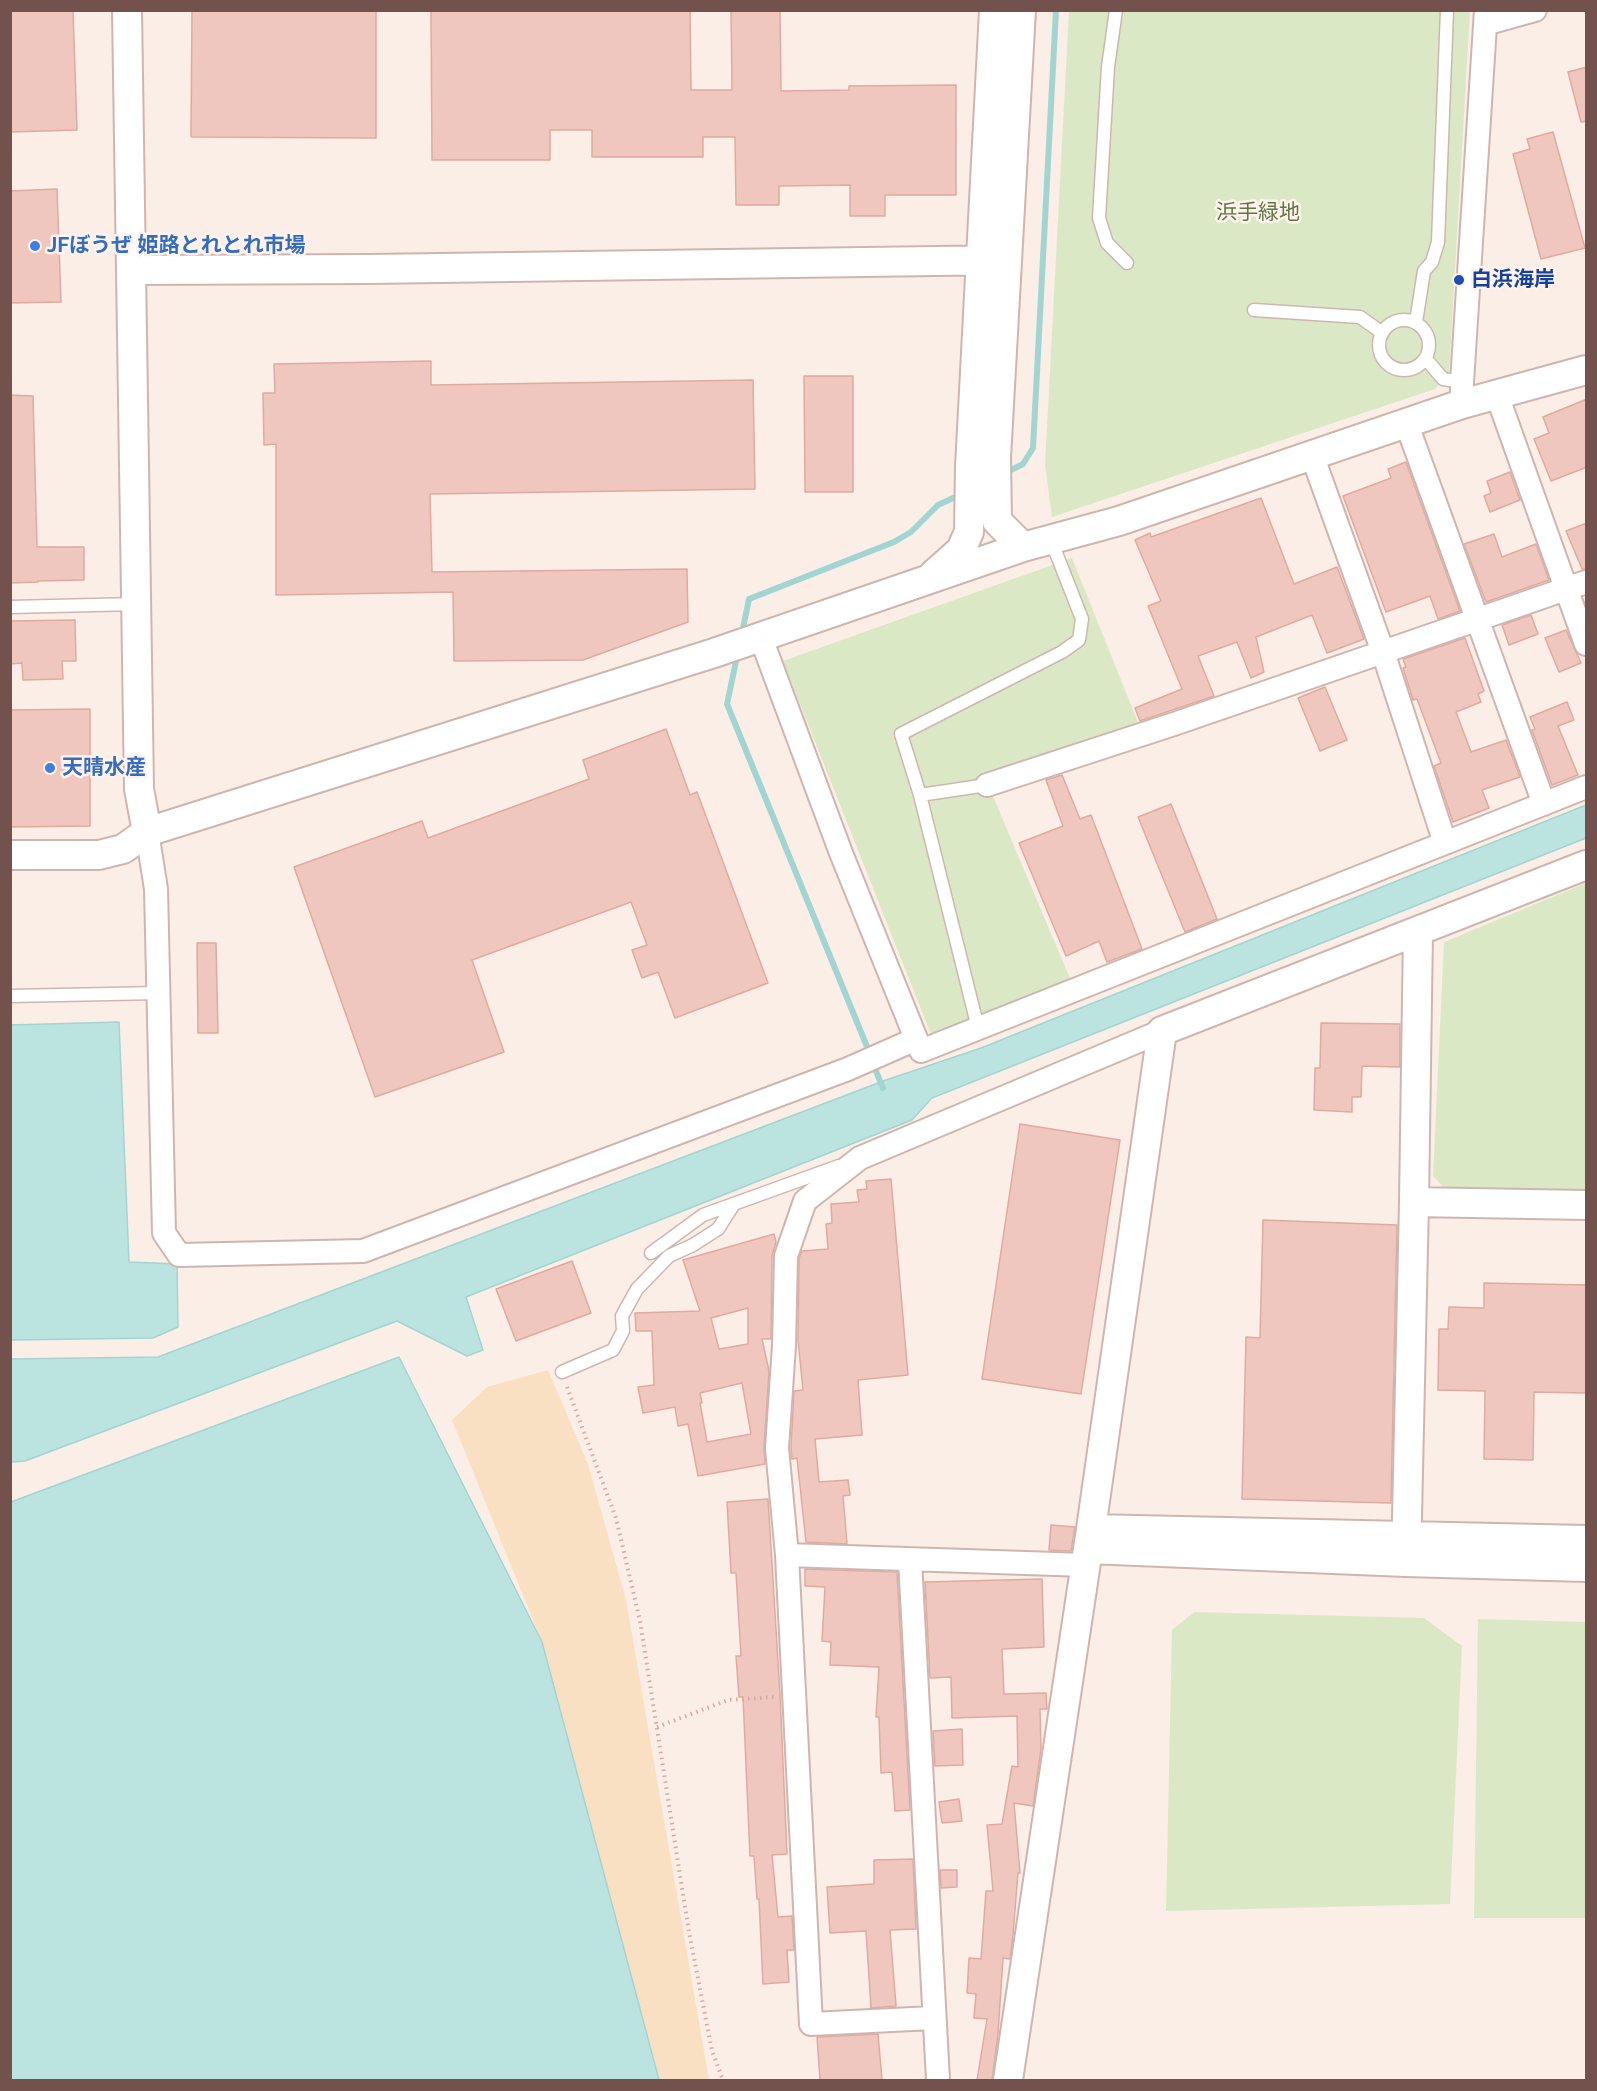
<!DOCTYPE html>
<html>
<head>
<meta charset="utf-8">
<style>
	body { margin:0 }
	#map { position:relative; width:1597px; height:2091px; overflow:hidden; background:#fbeee6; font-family:Raleway,sans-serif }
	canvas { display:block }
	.frame { position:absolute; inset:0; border:12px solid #73514c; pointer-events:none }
</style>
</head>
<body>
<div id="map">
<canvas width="1597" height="2091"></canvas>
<div class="frame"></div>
</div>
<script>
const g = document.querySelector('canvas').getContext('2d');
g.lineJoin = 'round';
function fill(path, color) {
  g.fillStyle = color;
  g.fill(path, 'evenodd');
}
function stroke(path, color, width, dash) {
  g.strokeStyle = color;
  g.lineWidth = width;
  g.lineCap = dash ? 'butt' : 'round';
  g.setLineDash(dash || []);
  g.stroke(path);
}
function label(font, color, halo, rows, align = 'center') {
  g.font = font + ' Raleway,"Noto Sans JP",sans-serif';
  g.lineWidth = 5;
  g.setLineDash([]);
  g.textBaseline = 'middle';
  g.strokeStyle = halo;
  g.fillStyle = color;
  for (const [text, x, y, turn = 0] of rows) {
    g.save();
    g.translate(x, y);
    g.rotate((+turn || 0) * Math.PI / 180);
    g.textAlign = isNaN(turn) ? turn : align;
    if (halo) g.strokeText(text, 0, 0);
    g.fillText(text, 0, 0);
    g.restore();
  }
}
const green = new Path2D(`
	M1069,11h401l-21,362 -14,16 -383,128 -7,-52z
	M1072,558l67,167 -155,50 88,208 -140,54 -149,-376z
	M1586,883v308l-141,-2 -12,-13 11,-234z
	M1194,1612l230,6 38,28 -12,258 -284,7 6,-281z
	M1478,1619l108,3v296h-112z`);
const sand = new Path2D(`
	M548,1370l40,94 38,136 83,480h-50l-117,-438 -90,-222 35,-33z`);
const water = new Path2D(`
	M1586,805v33l-654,260 -20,22 -446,177 17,53 -16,6 -70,-35 -372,140 -14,1v-103l147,-2 728,-277 95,-32z
	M119,1022l10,240 48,2 1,63 -25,11 -142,2 -1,-315z
	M399,1357l143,285 117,438h-648v-578z`);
const stream = new Path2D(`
	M1003,474l20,-10 10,-16 23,-438
	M742,633l7,-34 145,-57 17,-10 27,-27 24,-11
	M738,652l-11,52 143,350
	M873,1064l10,24`);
const building = new Path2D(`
	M10,10h63l4,120 -67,2z
	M192,10h184v128l-185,-1z
	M431,10h259l1,80h41l-1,-80h49l1,81 68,-1v-4l107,-1v110h-71v21h-35v-31l-71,1v19h-43l-1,-68h-32v20h-111v-27h-42v30h-118z
	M1587,67v54l-6,1 -13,-50z
	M1553,132l32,116 -44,11 -28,-105 17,-5 -3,-10z
	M57,189l4,113 -51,1v-112z
	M431,361v24l322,-5 2,109 -325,5 2,78 255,-3 1,53 -105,38 -129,1 -1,-69 -177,3v-151l-12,1 -1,-52h12l-1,-29z
	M804,376h49v116h-48z
	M10,395l23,1 4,151h47v33l-46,1v1l-28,1z
	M1587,399v68l-36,14 -17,-42 15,-6 -6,-16z
	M1406,462l54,149 -22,8 -8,-23 -44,16 -43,-116 48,-18 -3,-9z
	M1510,472l10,28 -30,12 -6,-16 7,-3 -4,-12z
	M1261,498l33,86 43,-17 27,72 -37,14 -15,-38 -56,22 8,35 -13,6 -14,-36 -39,14 16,40 -74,25 -5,-13 47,-19 -34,-83 13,-5 -26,-61 15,-7 1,4z
	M1587,523v46h-5l-16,-38z
	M1494,534l8,23 34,-13 13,36 -63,22 -22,-58z
	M1531,615l7,19 -29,11 -7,-20z
	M75,620l1,41h-14l1,18 -40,1 -1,-17 -12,1v-43z
	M1566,630l15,33 -22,9 -14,-34z
	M1465,638l19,53 -6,3 3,8 -25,10 15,40 35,-12 14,37 -38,13 7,18 -36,14 -19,-56 7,-3 -24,-64 -4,1 -10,-32 3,-1 -3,-8z
	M1325,687l22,53 -27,11 -22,-53z
	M1567,702l7,18 -16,6 20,49 -26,10 -20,-55 3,-1 -5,-12z
	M90,709v117l-80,1v-117z
	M666,729l24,66 7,-3 71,191 -93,35 -17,-46 -16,6 -10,-28 15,-5 -16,-43 -159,58 32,92 -129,45 -81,-230 128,-46 6,17 161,-59 -6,-19z
	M1062,775l18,44 11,-4 51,134 -35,13 -8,-21 -33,15 -47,-113 44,-17 -17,-46z
	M1171,804l46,115 -32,13 -47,-115z
	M197,943h19l2,90h-20z
	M1321,1023l79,1v43l-38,-1 -1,31h-9v15l-38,-2 1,-42h5z
	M1020,1124l100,16 -39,254 -99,-15z
	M891,1179l17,196 -50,5 4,55 -47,4 4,43 29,-2 2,15 -7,1 4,48 -41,-2 -9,-84 -5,1 -1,-11 3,-57 9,-1 -5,-50 1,-82 3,-7 26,-2 -2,-25 6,-1 -1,-19 28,-2 -2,-12 10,-1 -1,-8z
	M1263,1220l134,5 -6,278 -149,-4 4,-162 14,1z
	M774,1234l2,8 -4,14 -1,83h-9l7,32 -5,76 1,17 -67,12 -10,-52 -10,2 -3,-19 -32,6 -5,-26 16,-2 -2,-54h-16l-1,-18 65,-2 -17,-51zM748,1308v36l-29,5 -8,-31zM742,1383l9,51 -44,8 -7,-39h2l-2,-10z
	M572,1261l19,52 -75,28 -20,-52z
	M1484,1283l103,2v108l-53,-1 -1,68 -49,-1 1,-68 -47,-1 1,-61h9l1,-22 35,1z
	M768,1499l12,195 7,160 -15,1 6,62 14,-1 2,34h-7l2,32 -26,2 -4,-85h-2l-3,-43h-4l-7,-159h-4l-3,-41h5l-5,-83h-5l-4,-71z
	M1051,1525l24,2 -4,24 -22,-1z
	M805,1569l92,3 13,238 -15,1 -3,-39 -11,1 -2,-56h-3l3,-50 -49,-2 1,-23 -9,-1 3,-54 -20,-1z
	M1042,1579l2,68 -42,2 2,45 42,-1 1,16h-7l1,40 -8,57 -19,-3 6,70h-2l-5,62 -3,24 -7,-1 -5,76 -6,46h-15l10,-61 -13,-1 2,-24 -9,-1 2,-35 12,1 5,-68h7l-6,-66 15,-1 10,-58 6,1 -1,-51 -65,2 -1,-41 -21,1 -5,-96z
	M962,1729l1,36 -28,1 -2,-35z
	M959,1799l3,22 -20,2 -3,-21z
	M913,1859l3,70 -26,1 6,76 -25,2 -5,-77 -36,2 -3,-46 47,-3v-24z
	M940,1870h17v17l-16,1z
	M878,2034l4,46h-62l-3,-43z`);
const path = new Path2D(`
	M567,1387l49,131 24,103 49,311 23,119 11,29
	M657,1727l71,-27 47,-3`);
const service = new Path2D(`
	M1116,10l-8,57 -9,151 8,25 20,20
	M1254,310l106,7 21,15
	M1379 345a25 25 0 1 1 50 0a25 25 0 1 1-50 0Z
	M1416,322l8,-51 8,-9 6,-20 9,-232
	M1426,359l17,20 19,3
	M10,607l127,-3
	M920,795l67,-10
	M10,996l149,-3
	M978,1028l-58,-233 -19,-61 161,-82 17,-12 3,-21 -31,-79
	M651,1253l52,-38 136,-49
	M562,1372l51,-22 10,-19 -1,-15 15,-27 32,-33 24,-11 25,-16 16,-25`);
const minor = new Path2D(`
	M1485,24l50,-14
	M1497,395l89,249
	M1462,404v-22l24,-372
	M1406,422l138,382
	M1312,455l71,197 62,191
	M761,638l80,215 80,198 665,-264
	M987,785l187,-61 412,-142
	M147,832l9,57 8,344 15,22 184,-4 485,-182 68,-30
	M787,1555l298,10
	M910,1560l28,520
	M933,2018l-122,6 -24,-469 -10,-107 7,-102 2,-90 19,-55 55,-43 302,-127`);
const tertiary = new Path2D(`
	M127,10l12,779 8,43 567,-179 309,-106 96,-26 343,-117 124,-34
	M1021,10l-25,448 1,63 26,26
	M133,270l236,-1 638,-9
	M934,574l27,-24 8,-18 1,-65 24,-457
	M10,855h89l24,-6 24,-17
	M1414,1202l172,3
	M1091,1529l495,11
	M1088,1549l318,13 180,5
	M1406,1562l8,-360 4,-271
	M1008,2080l83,-551 71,-498 424,-166`);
const markers = [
	[35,246,6,"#3f7fe0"],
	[1459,280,6,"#1a4fb4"],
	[50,768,6,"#3f7fe0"]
];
const parkNames = [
	["浜手緑地",1258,213]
];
const shopNames = [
	["JFぼうぜ 姫路とれとれ市場",47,246],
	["天晴水産",62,768]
];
const transitNames = [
	["白浜海岸",1471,280]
];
fill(green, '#dbe8c5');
fill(sand, '#f9e0c2');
fill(water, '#bbe4e0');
stroke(water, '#a2d5d1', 1.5);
stroke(stream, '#a2d5d1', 6);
fill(building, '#efc7bf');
stroke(building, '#e1aaa0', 1.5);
stroke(service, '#ceb6b0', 15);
stroke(minor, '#ceb6b0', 26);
stroke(tertiary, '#ceb6b0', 32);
stroke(path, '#d4aaa2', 4, [1.5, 4.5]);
stroke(service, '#fff', 12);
stroke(minor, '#fff', 22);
stroke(tertiary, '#fff', 28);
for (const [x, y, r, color] of markers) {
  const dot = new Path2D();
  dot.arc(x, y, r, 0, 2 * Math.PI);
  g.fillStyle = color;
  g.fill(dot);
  stroke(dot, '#fef3ec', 2);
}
label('21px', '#5f7844', '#fef3ec', parkNames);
label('bold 21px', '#366cbe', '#fef3ec', shopNames, 'left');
label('bold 21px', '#164399', '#fef3ec', transitNames, 'left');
</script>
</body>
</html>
